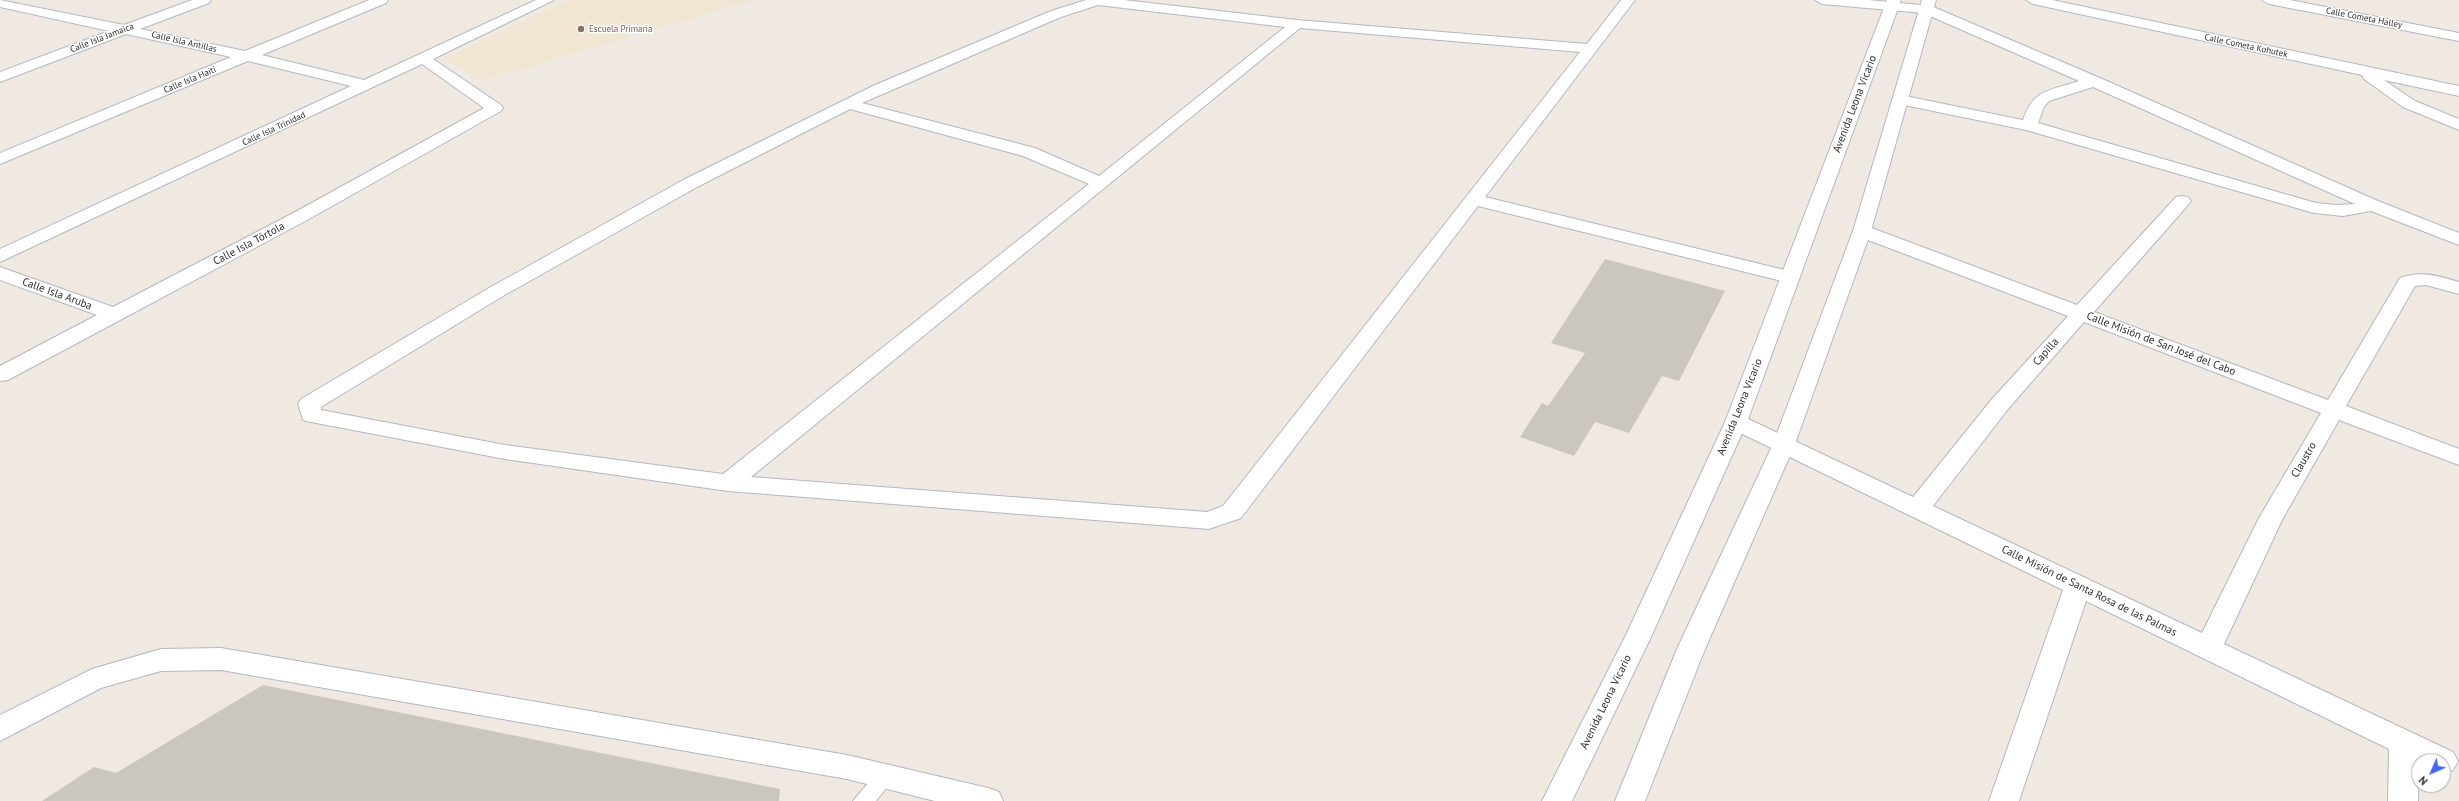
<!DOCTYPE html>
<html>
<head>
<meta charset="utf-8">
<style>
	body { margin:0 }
	#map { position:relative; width:2459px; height:801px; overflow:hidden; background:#efe9e1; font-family:"PT Sans",sans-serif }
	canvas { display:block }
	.north { position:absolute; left:2411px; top:753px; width:40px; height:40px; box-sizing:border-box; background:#fff; border:1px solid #ababab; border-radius:50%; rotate:225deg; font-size:11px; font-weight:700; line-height:16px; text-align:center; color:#2e2e2e }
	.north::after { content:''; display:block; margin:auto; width:14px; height:18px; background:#4264fb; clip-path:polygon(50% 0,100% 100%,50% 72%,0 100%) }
</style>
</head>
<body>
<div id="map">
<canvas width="2459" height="801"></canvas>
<div class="north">N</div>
</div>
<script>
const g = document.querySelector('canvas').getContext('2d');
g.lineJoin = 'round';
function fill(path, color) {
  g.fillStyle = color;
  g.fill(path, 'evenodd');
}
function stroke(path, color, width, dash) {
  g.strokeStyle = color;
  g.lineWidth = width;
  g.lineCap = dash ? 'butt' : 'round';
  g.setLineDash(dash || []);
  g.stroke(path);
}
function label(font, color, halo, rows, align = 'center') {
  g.font = font + ' "PT Sans",sans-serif';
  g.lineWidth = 3;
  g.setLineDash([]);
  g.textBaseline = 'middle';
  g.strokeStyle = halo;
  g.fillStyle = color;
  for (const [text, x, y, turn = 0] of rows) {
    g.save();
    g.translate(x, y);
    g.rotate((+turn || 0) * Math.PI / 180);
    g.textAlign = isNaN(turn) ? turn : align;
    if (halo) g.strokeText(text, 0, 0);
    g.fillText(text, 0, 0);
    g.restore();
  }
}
const education = new Path2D(`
	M569,0h184l-273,81 -34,-23z`);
const building = new Path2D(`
	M1605,259l120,32 -46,90 -17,-5 -33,57 -34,-11 -21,34 -54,-19 22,-34 6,3 37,-53 -34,-10z
	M263,685l517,104 -1,12h-737l52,-34 22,6z`);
const lane = new Path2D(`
	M886,767l7,3 3,6 -20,25h-23l26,-31z`);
const street = new Path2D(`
	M0,0l124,25 68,-25h19l-2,3 -69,26 105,22 124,-51h19l-2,3 -124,52 102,25 172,-80h18l-121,59 68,46 2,3 -2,3 -192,108 -301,161 -8,1v-15l97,-51 -97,-35v-13l113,40 184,-96 187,-103 -62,-44 -422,198v-13l351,-163 -103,-25 -248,103v-11l231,-96 -105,-23 -126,48v-10l109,-41 -109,-24z
	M1086,0h38l173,20 290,24 34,-44h14l-150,197 312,76 3,4 -3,4 -7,2 -312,-77 -237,312 -32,11 -481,-38 -223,-32 -194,-37 -8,-2 -5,-16 3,-5 188,-111 196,-109 190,-94 176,-74zM1098,5l187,22 -186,149 -64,-28 -173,-45 199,-86zM1300,28l280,24 -357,454 -16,6 -456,-35zM850,109l173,47 66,28 -366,290 -218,-29 -184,-35v-3l182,-111 194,-109z
	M1815,0h54l62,6 169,72 278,123 81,32v12l-88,-34 -28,5 -29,-3 -288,-83 -132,-27 -2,-3 8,-5 123,25c11,-32 27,-29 56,-39l-156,-68 -101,-9zM2093,87l262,117 -19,1 -20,-2 -278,-80 6,-16 5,-6z
	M2026,0h26l407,86v10l-75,-16 31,21 44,18v11l-56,-23 -39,-28 -2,-4 -329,-71z
	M2262,0h28l169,33v8l-190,-37z
	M2182,196l6,1 3,4 -3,4 -94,107 234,88 72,-122c21,-8 39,-2 59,4v12l-33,-9 -11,1 -69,120 113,43v16l-120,-45 -56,98 -59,126 229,108 5,9 -5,9 -10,3v-12h-24l-1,40h-30l1,-52 -303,-148 -67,200h-30l74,-211 -335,-163 -3,-5 3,-5 8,-2 8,2 169,80 79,-98 76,-83 -213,-81 -2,-4 2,-4h14l208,78 99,-108zM2084,322l237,91 -62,105 -57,115 -269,-127 75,-97z
	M221,648l626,107 141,33 11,4 4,9h-68l-88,-22 -626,-109 -60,1 -60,17 -101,53v-26l92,-46 69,-20z`);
const secondary = new Path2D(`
	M1887,0h14l-154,422 -96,215 -79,164h-30l83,-164 100,-215z
	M1922,0h14l-65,231 -76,213 -90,205 -60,152h-30l62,-152 96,-205 80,-213z`);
const markers = [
	[581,29,4,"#8d6e63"]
];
const farStreetnames = [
	["Calle Cometa Halley",2364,18,11],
	["Calle Isla Jamaica",102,38,-21],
	["Calle Isla Antillas",184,42,13],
	["Calle Cometa Kohutek",2246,46,12],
	["Calle Isla Haití",190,80,-23],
	["Calle Isla Trinidad",274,129,-25]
];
const farEducationnames = [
	["Escuela Primaria",589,29]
];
const streetNames = [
	["Avenida Leona Vicario",1855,104,-69],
	["Calle Isla Tórtola",249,244,-28],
	["Calle Isla Aruba",57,294,20],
	["Calle Misión de San José del Cabo",2161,344,21],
	["Capilla",2046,352,-49],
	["Avenida Leona Vicario",1740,407,-68],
	["Claustro",2304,460,-60],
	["Calle Misión de Santa Rosa de las Palmas",2089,591,26],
	["Avenida Leona Vicario",1606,702,-64]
];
fill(education, '#f0e6d1');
fill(building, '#cbc7bf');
stroke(lane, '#b4b7c1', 2);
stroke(street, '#b4b7c1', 2);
stroke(secondary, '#b4b7c1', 2);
fill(lane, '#fff');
fill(street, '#fff');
fill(secondary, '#fff');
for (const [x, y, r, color] of markers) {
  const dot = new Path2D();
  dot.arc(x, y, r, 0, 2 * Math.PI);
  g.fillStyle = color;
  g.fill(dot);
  stroke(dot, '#fff', 1.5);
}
label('9px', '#2e2e2e', '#fff', farStreetnames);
label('9px', '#785e54', '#fff', farEducationnames, 'left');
label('11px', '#2e2e2e', '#fff', streetNames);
</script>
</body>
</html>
